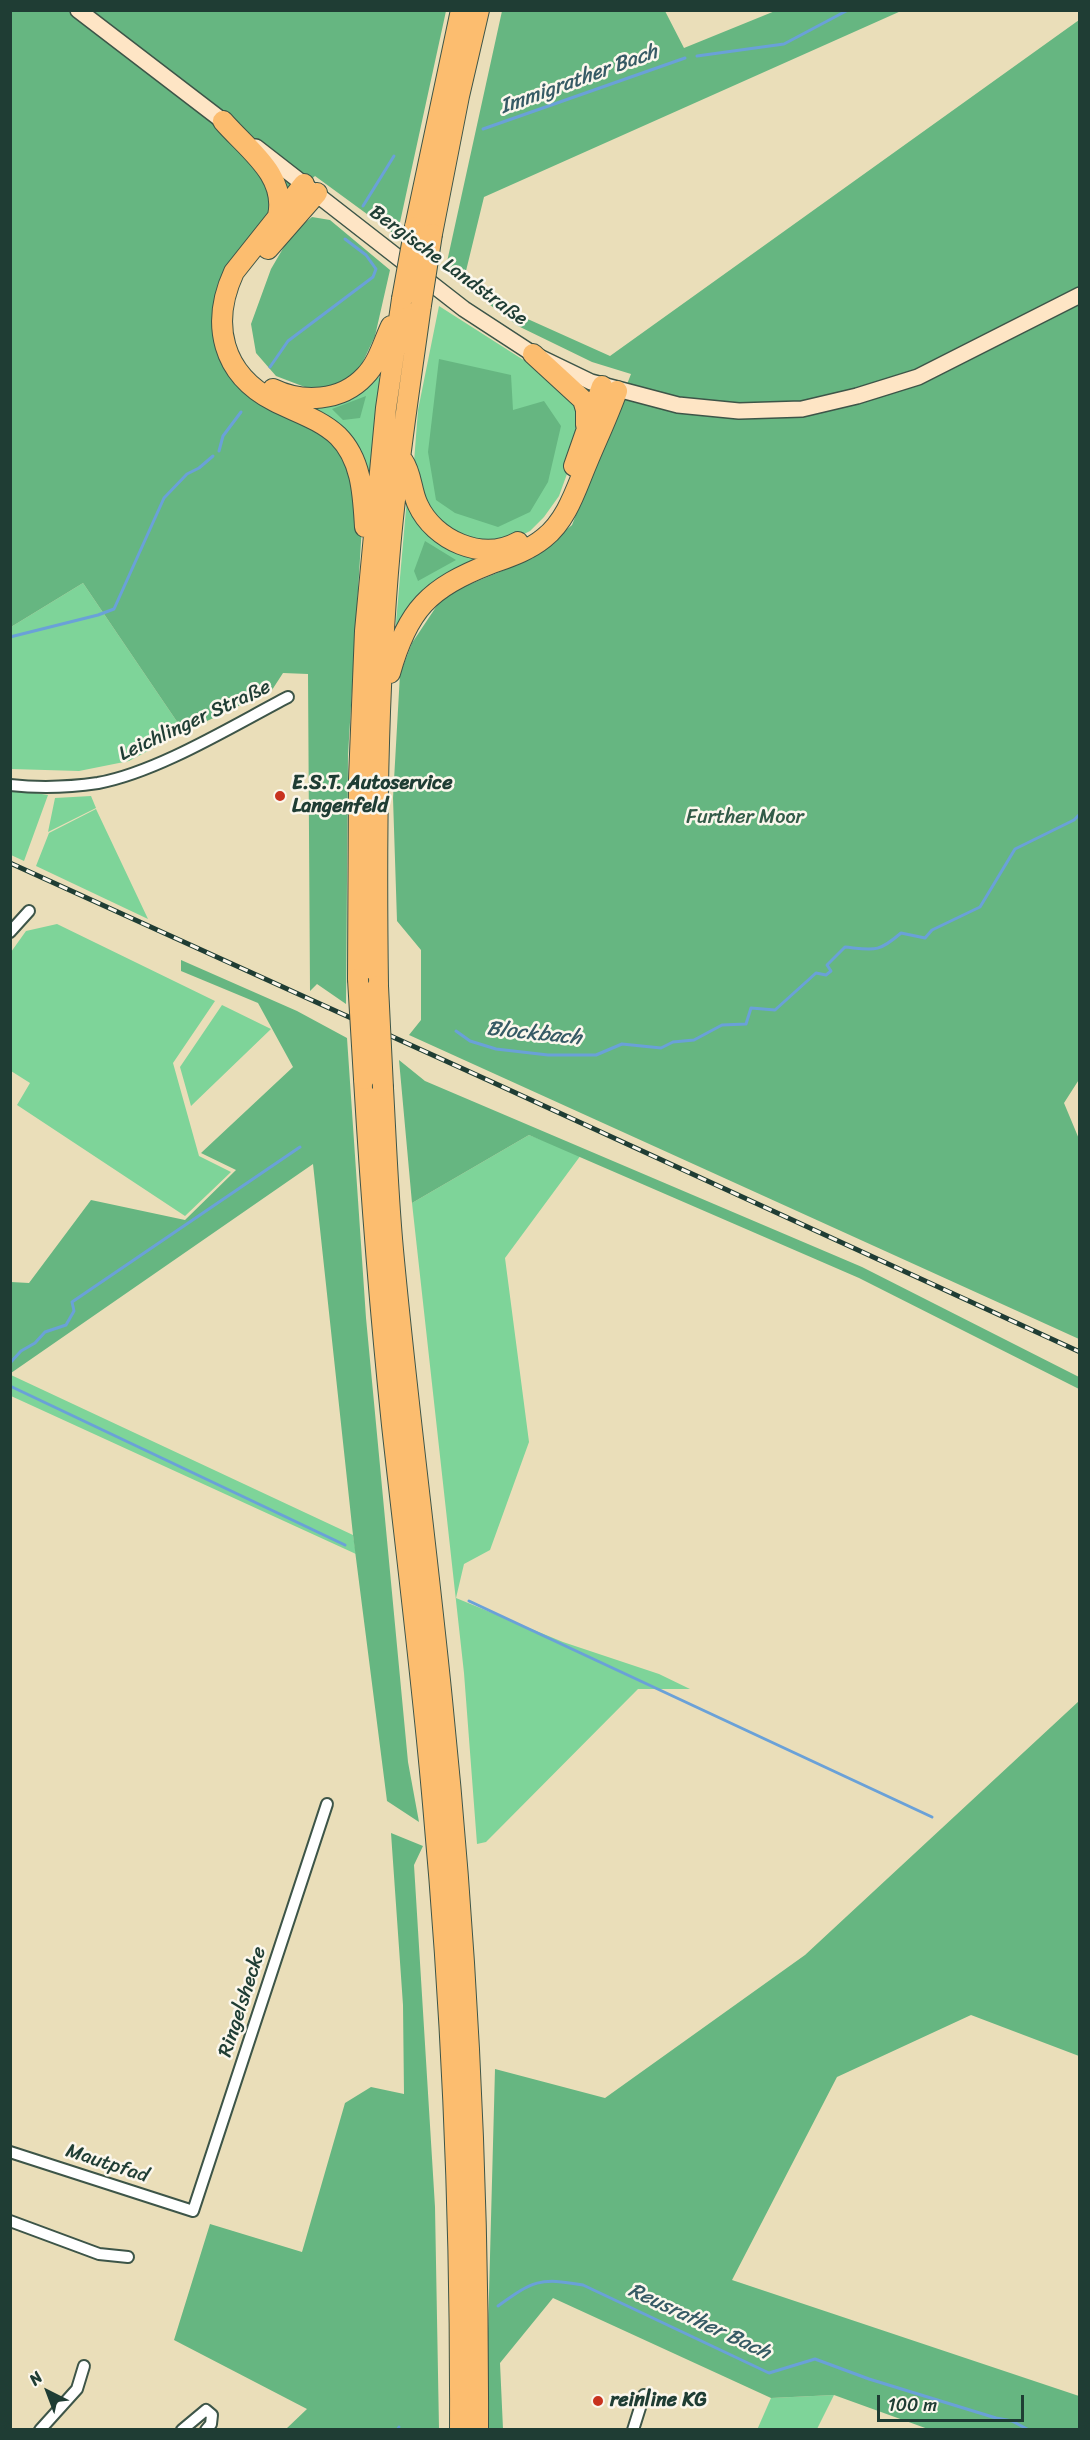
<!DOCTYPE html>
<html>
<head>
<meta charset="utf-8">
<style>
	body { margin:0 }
	#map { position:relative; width:1090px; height:2440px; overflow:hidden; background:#eadeb9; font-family:Sriracha,sans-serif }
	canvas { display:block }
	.frame { position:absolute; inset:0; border:12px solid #1f3d34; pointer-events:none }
	.north { position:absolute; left:18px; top:2362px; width:60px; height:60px; -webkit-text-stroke:4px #fbf7ec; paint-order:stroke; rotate:318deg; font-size:16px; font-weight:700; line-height:24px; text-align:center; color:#1f3d34 }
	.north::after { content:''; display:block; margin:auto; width:21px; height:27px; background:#1f3d34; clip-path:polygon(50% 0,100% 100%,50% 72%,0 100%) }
	.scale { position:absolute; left:877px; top:2395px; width:147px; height:27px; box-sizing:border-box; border:3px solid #1f3d34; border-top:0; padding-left:8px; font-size:18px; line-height:21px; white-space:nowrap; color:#1f3d34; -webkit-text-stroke:4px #fbf7ec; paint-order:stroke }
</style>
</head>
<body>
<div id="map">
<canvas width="1090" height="2440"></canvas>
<div class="frame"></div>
<div class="north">N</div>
<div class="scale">100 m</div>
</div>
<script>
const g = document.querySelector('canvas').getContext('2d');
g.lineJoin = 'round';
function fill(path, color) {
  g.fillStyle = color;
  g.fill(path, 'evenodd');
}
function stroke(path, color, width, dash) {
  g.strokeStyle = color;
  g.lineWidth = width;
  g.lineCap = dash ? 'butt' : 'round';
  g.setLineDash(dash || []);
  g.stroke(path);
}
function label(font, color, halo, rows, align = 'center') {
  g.font = font + ' Sriracha,sans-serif';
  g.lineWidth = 5;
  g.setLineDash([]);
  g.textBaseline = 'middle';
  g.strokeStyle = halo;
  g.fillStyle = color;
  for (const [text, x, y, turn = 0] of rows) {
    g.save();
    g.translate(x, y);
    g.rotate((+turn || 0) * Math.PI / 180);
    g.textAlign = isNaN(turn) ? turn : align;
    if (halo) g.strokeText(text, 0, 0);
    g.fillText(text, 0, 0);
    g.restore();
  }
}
const green = new Path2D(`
	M439,306l108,69 32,31 -3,43 -17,47 -15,21 -14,14 -20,10 -48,-1 -33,-27 -16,-38 5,-65z
	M377,375l3,4 -11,97 -74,-72z
	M407,498l20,31 71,28 -103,77z
	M83,583l101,149 -55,29 -50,10 -68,-2v-142z
	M10,789l38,6 -24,66 -13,-6z
	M91,796l5,12 -48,24 7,-34z
	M96,809l52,110 -112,-53 13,-33z
	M57,924l158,77 -42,62 26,93 32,16 -46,44 -168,-111 13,-22 -19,-12v-119l15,-21z
	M222,1005l49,24 -80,77 -11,-39z
	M529,1135l52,20 -76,103 24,184 -39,108 -26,14 -8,34 107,44 96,32 31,15h-52l-152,153 -9,2 -13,-171 -52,-470z
	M11,1375l342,160 3,19 -345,-158z
	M834,2395l-17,34 -60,1 14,-32z`);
const forest = new Path2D(`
	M11,11h435l-49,225 -82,-60 -43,39 -32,44 -15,100 114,85 24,65 -15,246 -2,249 -29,-20 -7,7 -2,-317 -25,-1 -11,17 -88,42 -101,-149 -72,44z
	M502,11h163l19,37 91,-37h126l-417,186 -19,78 56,41 89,40 469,-336 1,1058 -16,25 15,36v200l-670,-304 12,-15v-70l-24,-29 -4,-123 7,-124 12,-31 32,-48 89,-37 39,-33 59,-151 -39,-12 -74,-36 -73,-55z
	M312,217l18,3 60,50 -15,66 -15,32 -21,18 -29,3 -34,-13 -20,-23 -5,-29 20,-55 21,-36z
	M439,359l72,16 2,35 31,-9 17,25 -13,56 -18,30 -32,15 -43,-14 -19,-13 -8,-48z
	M366,396l-6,22 -17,2 -11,-11z
	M425,541l31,19 -38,21 -4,-10z
	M181,960l116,51 50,27 19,280 42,444 11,60 -32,-21 -34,-266 -40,-371 -302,209v-91l18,1 62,-83 94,20 51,-50 -35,-17 92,-86 -35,-64 -77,-32z
	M399,1060l26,21 437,186 217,110v12l-220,-111 -330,-143 -117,68z
	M1079,1701v355l-108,-41 -134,62 -105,203 347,116v33h-151l-94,-34 -63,3 -218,-100 -53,65 3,66h-15v-98l7,-262 110,29 200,-143z
	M391,1833l32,13 -9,19 21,342 4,222h-153l21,-20 -133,-69 36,-116 92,28 43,-149 26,-16 33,7 -1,-89z`);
const stream = new Path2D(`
	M697,56l87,-12 64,-34
	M483,129l202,-71
	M363,206l31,-50
	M270,367l18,-26 85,-64 3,-8 -10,-14 -21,-16
	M219,451l4,-15 18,-24
	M10,637l88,-22 16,-6 50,-111 23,-24 12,-6 14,-12
	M456,1031l14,10 26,8 52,6h48l26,-11 39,4 12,-6 21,-2 28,-15 24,-1 5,-16 24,2 41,-37 10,2 5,-4 -4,-6 18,-18c29,3 33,6 56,-14l24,5 7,-8 48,-23 35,-58 59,-29 6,-6
	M10,1363l11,-12 14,-8 10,-11 21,-7 8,-14 -2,-9 228,-155
	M10,1386l335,159
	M469,1601l463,216
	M498,2306c35,-25 41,-29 85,-21l186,88 46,-14 54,20 127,39 16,3 17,9
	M397,2430l2,-3`);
const street = new Path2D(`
	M10,785c28,3 61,2 88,-2 60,-11 136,-58 190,-86
	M10,932l19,-21
	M10,2152l183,59 134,-407
	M10,2221l89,33 29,3
	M40,2430l37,-41 7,-23
	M182,2430l24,-20 6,5 -1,9 -5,6
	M633,2430l11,-35`);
const secondary = new Path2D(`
	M78,10l154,118
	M256,147l208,162 69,45 58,28 87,23 61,6 63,-2 55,-13 61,-19 162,-82`);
const highway = new Path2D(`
	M223,121c24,28 64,54 55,95
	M304,184l-70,88c-24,52 -12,102 40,129 21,11 46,18 64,35 24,24 25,59 27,91
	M415,227l46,-217
	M432,234l27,-138 20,-86
	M268,249l49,-56
	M533,354l50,46 3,10v15
	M273,389c29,14 68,13 92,-13 13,-13 18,-33 26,-50
	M403,461c9,13 8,30 15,44 16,35 64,57 100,37
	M574,466l28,-80
	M390,673c18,-64 39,-85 100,-109 19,-7 38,-13 54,-26 23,-18 32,-49 43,-75 10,-24 21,-47 30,-72
	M358,979l1,-200 6,-148 21,-223 16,-109
	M378,986c-2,-146 -1,-292 12,-437 7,-82 20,-163 31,-244
	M364,1079c7,116 16,231 28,346 14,126 30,252 41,379 19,208 28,417 27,626
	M383,1088c3,54 5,108 10,162 14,151 34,300 49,450 25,242 37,486 36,730`);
const rail = new Path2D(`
	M10,863l482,219 588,270`);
const highwayBridge = new Path2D(`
	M402,299l13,-72
	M421,305l11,-71
	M358,979l6,100
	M378,986l5,102`);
const markers = [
	[280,796,6,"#c8321e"],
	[598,2401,6,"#c8321e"]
];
const streetNames = [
	["Bergische Landstraße",448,266,36],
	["Leichlinger Straße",195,721,-25],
	["Ringelshecke",243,2002,-72],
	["Mautpfad",107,2164,18]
];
const poiNames = [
	["E.S.T. Autoservice",292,784],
	["Langenfeld",292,807],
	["reinline KG",610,2401]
];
const parkNames = [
	["Further Moor",745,818]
];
const waterNames = [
	["Immigrather Bach",579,80,-20],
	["Blockbach",534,1034,6],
	["Reusrather Bach",699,2322,25]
];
fill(green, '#7ed499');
fill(forest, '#66b681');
stroke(stream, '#6aa1d8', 3);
stroke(street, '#3d5548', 14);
stroke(secondary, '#3d5548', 18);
stroke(highway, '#3d5548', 22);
stroke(street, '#fff', 10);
stroke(secondary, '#fee5c5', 15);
stroke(highway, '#fcbd6f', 20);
stroke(rail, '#1f3d34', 5);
stroke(rail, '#fbf7ec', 3, [9]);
stroke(highwayBridge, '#3d5548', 22, []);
stroke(highwayBridge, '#fcbd6f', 20);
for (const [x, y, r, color] of markers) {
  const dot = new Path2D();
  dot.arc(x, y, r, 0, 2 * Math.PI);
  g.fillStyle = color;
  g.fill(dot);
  stroke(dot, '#fbf7ec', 2);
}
label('20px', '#1f3d34', '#fbf7ec', streetNames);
label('bold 20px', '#1f3d34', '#fbf7ec', poiNames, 'left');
label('20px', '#325b48', '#fbf7ec', parkNames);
label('italic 21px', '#365b65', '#fbf7ec', waterNames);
</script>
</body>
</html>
